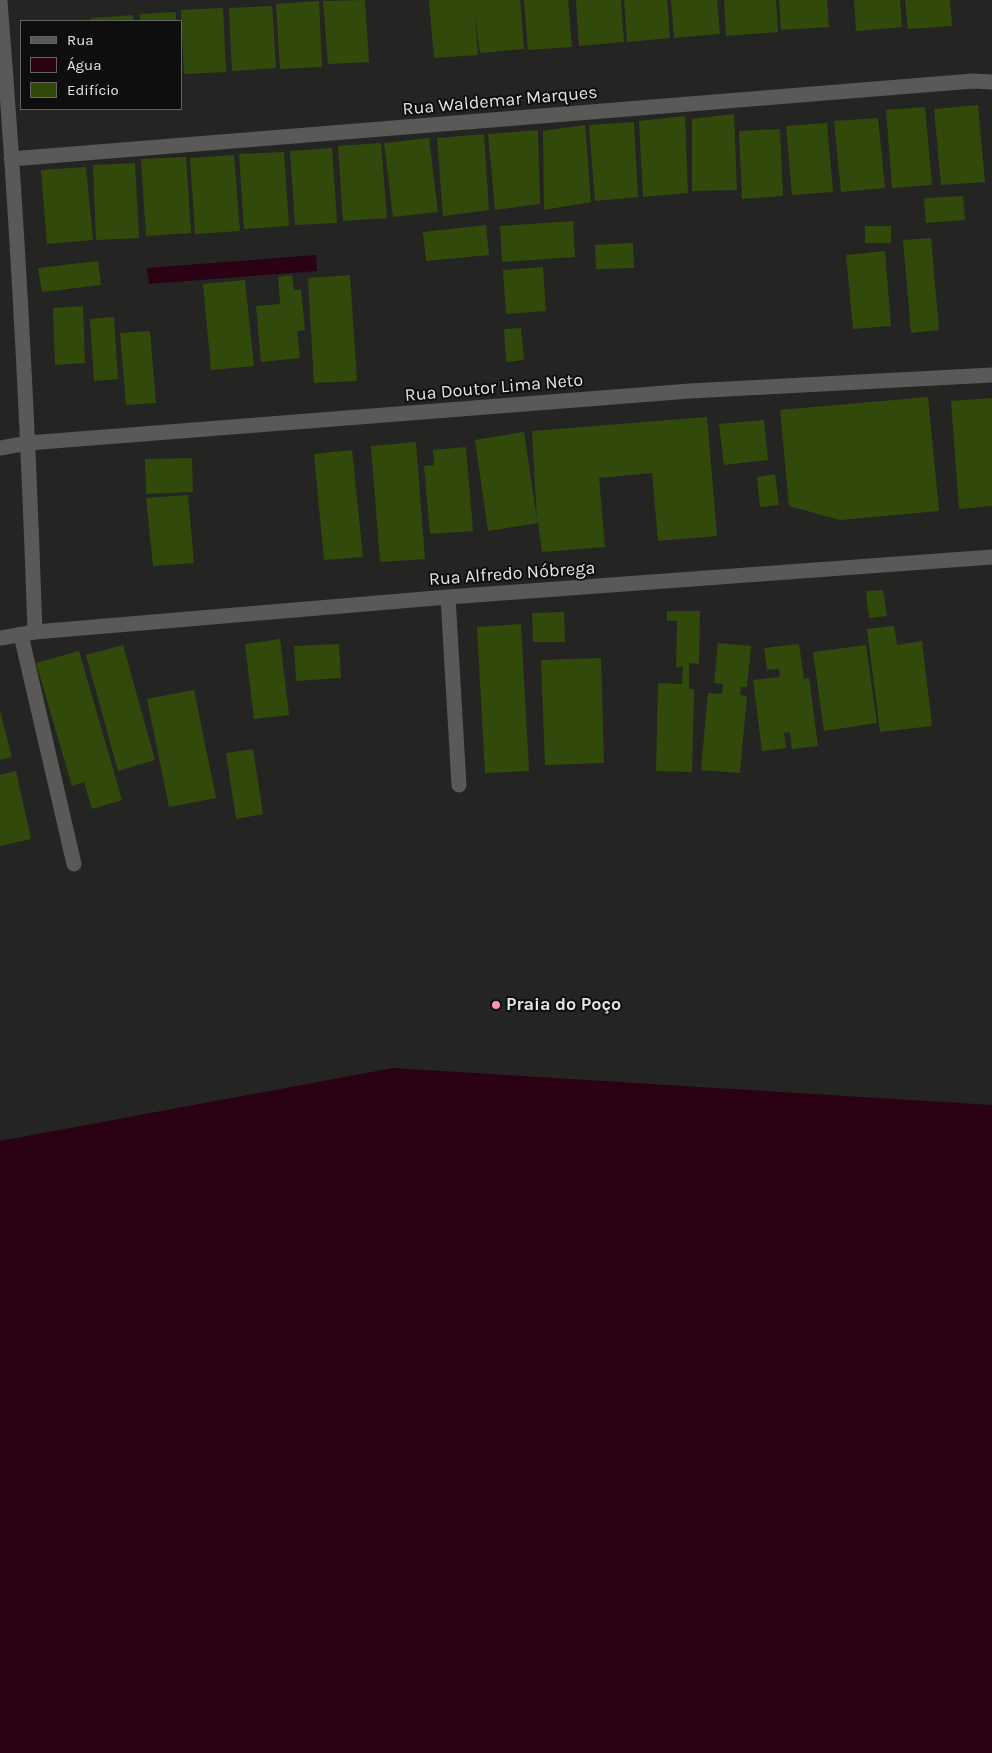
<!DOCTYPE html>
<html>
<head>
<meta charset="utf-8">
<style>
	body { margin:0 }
	#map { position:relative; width:992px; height:1753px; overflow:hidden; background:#242523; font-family:Karla,sans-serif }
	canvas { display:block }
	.legend { position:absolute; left:20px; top:20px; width:162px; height:90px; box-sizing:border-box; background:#0d0e0d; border:1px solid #636463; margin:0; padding:6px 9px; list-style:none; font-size:15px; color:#e5e6e4 }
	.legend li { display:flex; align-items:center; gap:10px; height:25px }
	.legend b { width:25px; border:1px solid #636463 }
</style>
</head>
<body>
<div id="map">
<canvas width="992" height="1753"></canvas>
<ul class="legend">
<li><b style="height:6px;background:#595958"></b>Rua</li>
<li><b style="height:14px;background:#2a0214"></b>Água</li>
<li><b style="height:14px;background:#32490c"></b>Edifício</li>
</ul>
</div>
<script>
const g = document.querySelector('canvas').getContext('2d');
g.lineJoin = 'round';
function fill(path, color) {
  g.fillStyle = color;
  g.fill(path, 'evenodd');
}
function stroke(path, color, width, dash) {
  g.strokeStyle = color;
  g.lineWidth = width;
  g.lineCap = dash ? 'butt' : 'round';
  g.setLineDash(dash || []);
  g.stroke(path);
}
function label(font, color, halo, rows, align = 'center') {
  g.font = font + ' Karla,sans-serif';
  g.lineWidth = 4;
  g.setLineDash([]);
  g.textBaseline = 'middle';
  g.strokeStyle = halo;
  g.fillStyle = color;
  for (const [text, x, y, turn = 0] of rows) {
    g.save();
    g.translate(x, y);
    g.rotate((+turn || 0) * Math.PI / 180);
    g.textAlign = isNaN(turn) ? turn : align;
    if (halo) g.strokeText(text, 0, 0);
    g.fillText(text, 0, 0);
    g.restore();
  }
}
const water = new Path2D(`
	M316,255l1,16 -168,13 -2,-16z
	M393,1068l599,37v648h-992v-612z`);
const building = new Path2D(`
	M365,0l4,62 -41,2 -5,-63z
	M429,0h91l4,49 -44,4 -5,-37 3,39 -44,3z
	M524,0h44l4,47 -44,3z
	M576,0h45l3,42 -45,4z
	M624,0h43l3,38 -43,4z
	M671,0h46l3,34 -46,4z
	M724,0h52l2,32 -52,4z
	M779,0h48l2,27 -48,3z
	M854,0h46l2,27 -46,4z
	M905,0h45l2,26 -44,3z
	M319,1l3,66 -42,2 -4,-65z
	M272,6l4,62 -44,3 -3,-63z
	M223,8l3,64 -42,2 -3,-64z
	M176,12v9h-36v-7z
	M133,15l1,6h-43v-3z
	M978,105l7,77 -44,3 -7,-76z
	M925,107l7,78 -40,3 -6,-78z
	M734,114l3,76 -45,1v-72z
	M685,116l3,77 -45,4 -4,-76z
	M878,118l7,70 -44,4 -7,-71z
	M634,122l4,75 -43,4 -6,-76z
	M827,123l6,69 -41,3 -6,-69z
	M585,125l6,77 -47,8 -1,-79z
	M780,129l3,67 -41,3 -3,-68z
	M538,130l2,74 -45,6 -7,-76z
	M484,134l5,76 -46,6 -6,-78z
	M429,138l9,74 -45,5 -9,-74z
	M381,143l6,75 -44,3 -5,-75z
	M332,148l5,75 -42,2 -5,-74z
	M284,152l5,74 -45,3 -5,-75z
	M234,155l6,76 -45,3 -5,-76z
	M186,157l5,76 -45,3 -5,-77z
	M135,163l4,75 -43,2 -3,-75z
	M86,167l7,73 -46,4 -6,-74z
	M963,196l2,24 -39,3 -2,-25z
	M573,221l2,36 -73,5 -2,-36z
	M486,225l3,30 -63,6 -3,-29z
	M865,226h26v17h-26z
	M931,238l8,92 -28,3 -8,-93z
	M633,243l1,25 -38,1 -1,-24z
	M885,251l6,75 -38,3 -7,-74z
	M98,261l3,24 -59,7 -4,-24z
	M543,267l3,44 -40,3 -3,-44z
	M292,275l2,15h7l4,40 -8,1 3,27 -39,4 -5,-56 24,-2 -2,-27z
	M350,275l7,106 -43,2 -6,-105z
	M245,280l9,86 -43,4 -8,-86z
	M83,306l2,57 -30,2 -2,-57z
	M114,317l4,62 -24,2 -4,-62z
	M521,328l3,32 -18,2 -2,-33z
	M150,331l6,72 -30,2 -6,-72z
	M928,397l11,114 -99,9 -51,-14 -9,-96z
	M992,398v108l-33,3 -8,-108z
	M707,417l10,119 -59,5 -6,-68 -53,5 6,69 -63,5 -4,-29 -50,8 -13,-91 49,-8 13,88 -5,-89z
	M764,420l4,40 -44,5 -5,-41z
	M416,442l9,117 -45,3 -9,-116z
	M466,447l7,84 -43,3 -6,-68 10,-1 -1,-15z
	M352,450l11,107 -39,3 -10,-106z
	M192,458l1,34 -47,2 -1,-35z
	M775,474l4,31 -19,2 -3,-30z
	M188,495l6,68 -41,3 -7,-68z
	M883,590l4,26 -18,2 -3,-27z
	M667,611h33l-1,53 -10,-1v26h5l-2,83 -36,-1 2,-88 24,1 1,-18 -7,2 1,-47h-10z
	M564,612l1,30h-32l-1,-29z
	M521,624l8,147 -44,2 -8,-146z
	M894,626l3,19 25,-4 10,85 -52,6 -13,-103z
	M280,639l9,76 -35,4 -9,-75z
	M718,643l33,3 -4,41h-6l-1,8 7,1 -7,77 -39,-3 7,-77 14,1 1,-10 -9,-1z
	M339,644l2,34 -45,3 -2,-35z
	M799,644l5,35 5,-1 9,68 -26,3 -2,-17 -6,1 2,15 -24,3 -9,-71 27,-3 -1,-8 -12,1 -3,-22z
	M123,645l32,115 -37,11 -32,-116z
	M866,645l11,78 -53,8 -11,-79z
	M79,651l43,149 -30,9 -8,-27 -12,4 -36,-123z
	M601,658l3,105 -59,2 -4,-105z
	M194,690l22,108 -47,9 -22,-108z
	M0,711l12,46 -12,3z
	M253,749l10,65 -27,5 -10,-66z
	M16,771l15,68 -31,7v-71z`);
const minor = new Path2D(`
	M0,1c17,210 28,420 35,631
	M11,159l962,-78 19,1
	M0,448l28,-5 662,-52 302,-16
	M448,597l11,188
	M21,635l53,229
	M0,638l35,-6 413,-35 544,-40`);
const markers = [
	[496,1005,5,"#ff8eba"]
];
const streetNames = [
	["Rua Waldemar Marques",500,101,-5],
	["Rua Doutor Lima Neto",494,388,-5],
	["Rua Alfredo Nóbrega",512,574,-4]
];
const poiNames = [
	["Praia do Poço",506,1005]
];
fill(water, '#2a0214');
fill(building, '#32490c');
stroke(minor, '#595958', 15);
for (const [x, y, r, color] of markers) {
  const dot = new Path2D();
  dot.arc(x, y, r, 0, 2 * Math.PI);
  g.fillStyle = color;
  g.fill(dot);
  stroke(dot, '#0d0e0d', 2);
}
label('18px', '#e5e6e4', '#0d0e0d', streetNames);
label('bold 18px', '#e5e6e4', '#0d0e0d', poiNames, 'left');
</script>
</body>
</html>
